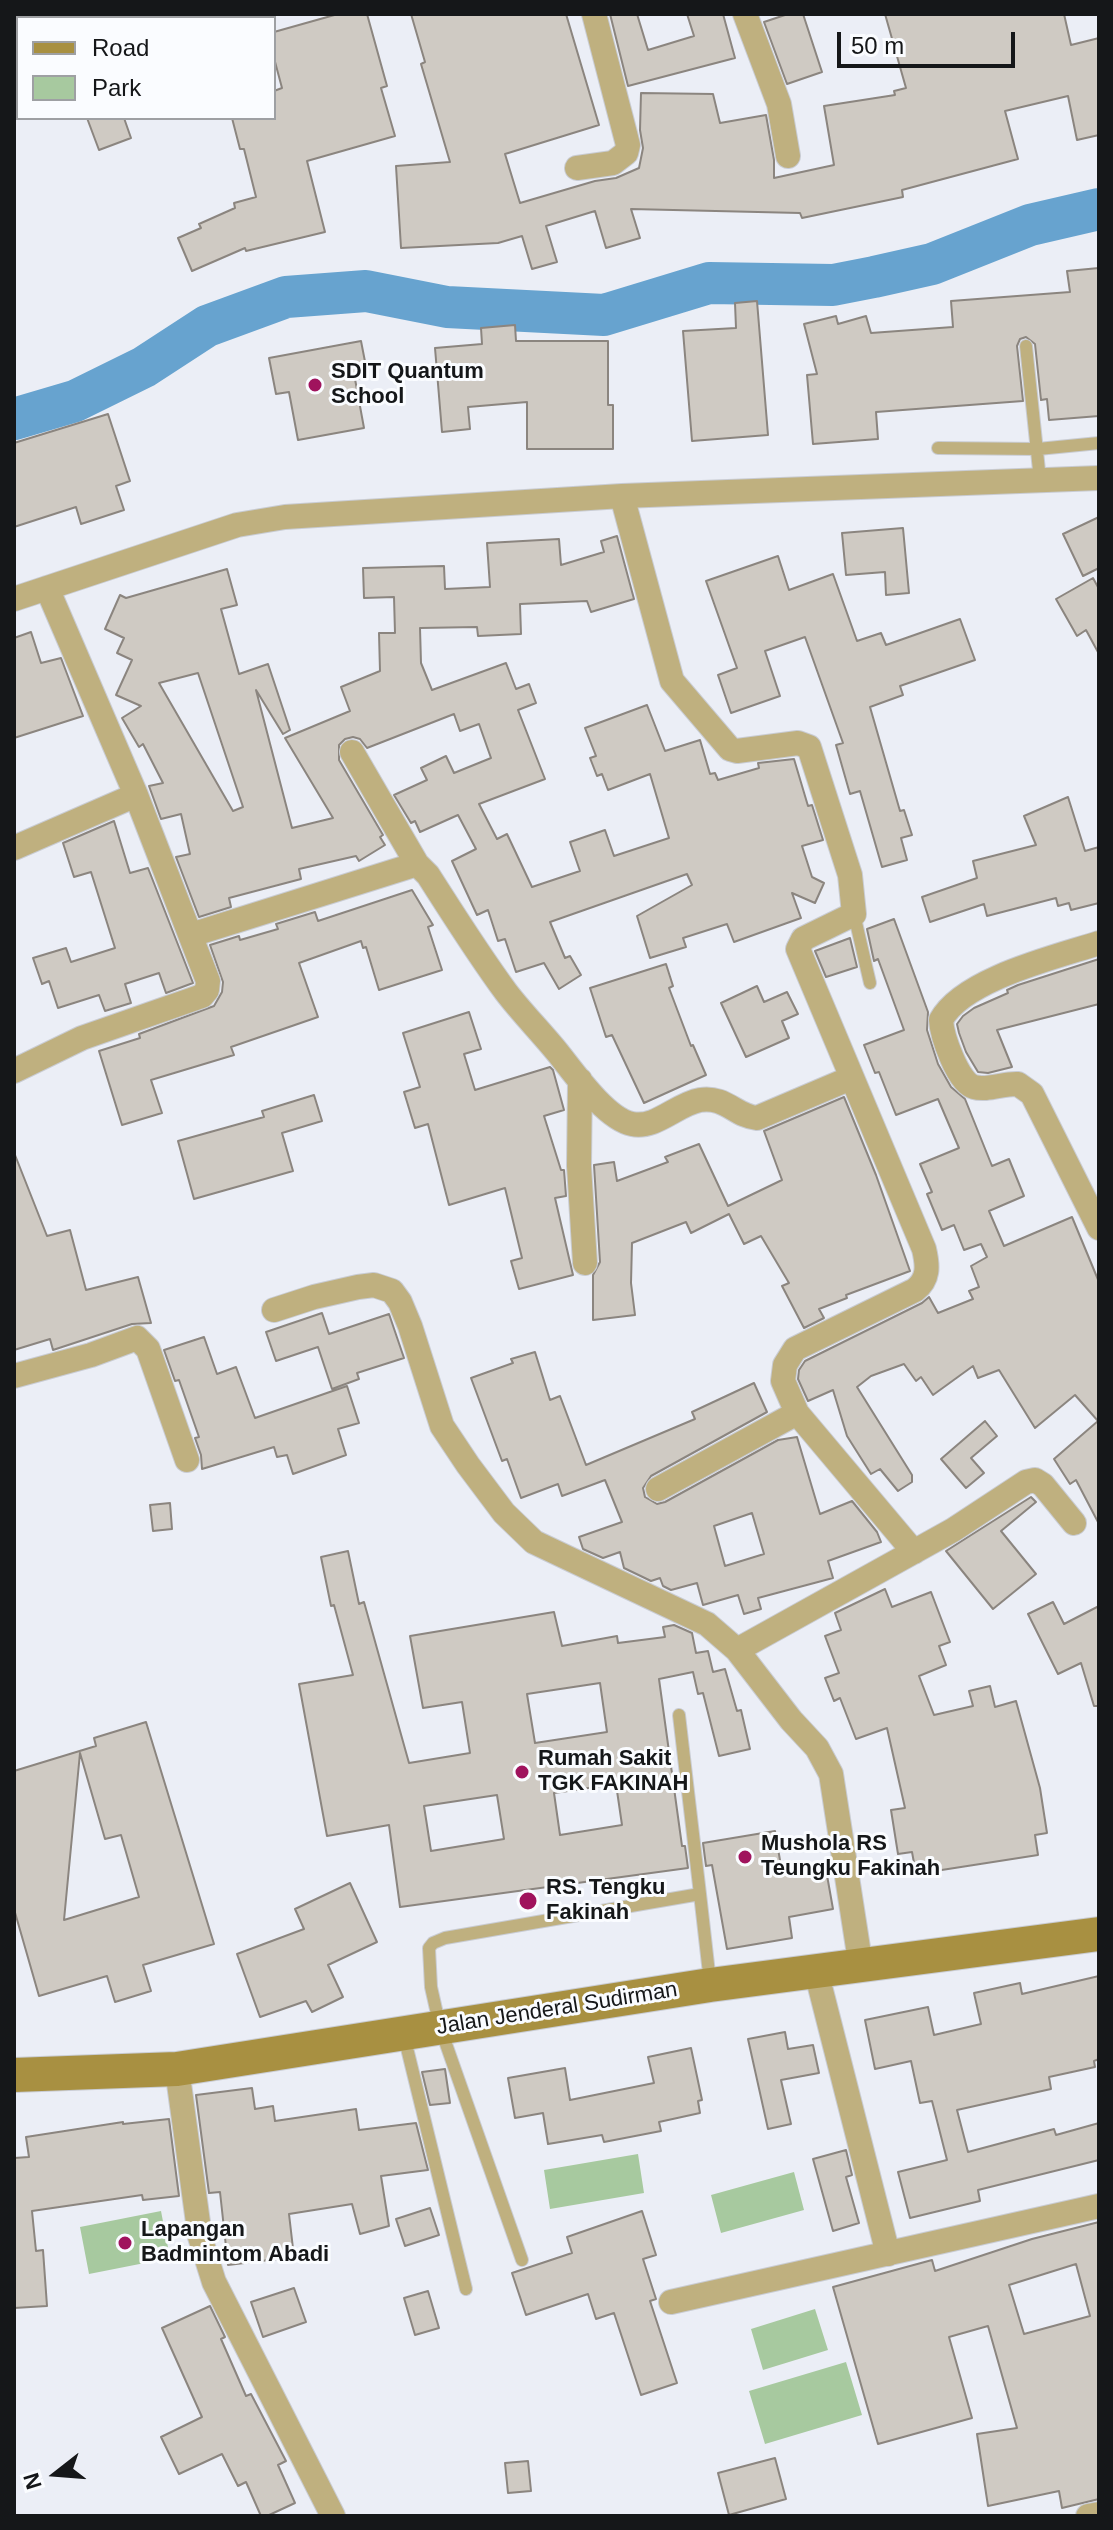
<!DOCTYPE html>
<html>
<head>
<meta charset="utf-8">
<style>
	body { margin:0 }
	#map { position:relative; width:1113px; height:2530px; overflow:hidden; background:#ebeef6; font-family:Helvetica,sans-serif }
	canvas { display:block }
	.frame { position:absolute; inset:0; border:16px solid #151719; pointer-events:none }
	.legend { position:absolute; left:16px; top:16px; width:260px; height:104px; box-sizing:border-box; background:#fafcff; border:2px solid #9ea0a3; margin:0; padding:10px 14px; list-style:none; font-size:24px; color:#151719 }
	.legend li { display:flex; align-items:center; gap:16px; height:40px }
	.legend b { width:40px; border:2px solid #9ea0a3 }
	.north { position:absolute; left:16px; top:2434px; width:80px; height:80px; -webkit-text-stroke:6px #fafcff; paint-order:stroke; rotate:253deg; font-size:22px; font-weight:700; line-height:32px; text-align:center; color:#151719 }
	.north::after { content:''; display:block; margin:auto; width:28px; height:36px; background:#151719; clip-path:polygon(50% 0,100% 100%,50% 72%,0 100%) }
	.scale { position:absolute; left:837px; top:32px; width:178px; height:36px; box-sizing:border-box; border:4px solid #151719; border-top:0; padding-left:10px; font-size:24px; line-height:28px; white-space:nowrap; color:#151719; -webkit-text-stroke:6px #fafcff; paint-order:stroke }
</style>
</head>
<body>
<div id="map">
<canvas width="1113" height="2530"></canvas>
<div class="frame"></div>
<ul class="legend">
<li><b style="height:10px;background:#a89041"></b>Road</li>
<li><b style="height:22px;background:#a7c99f"></b>Park</li>
</ul>
<div class="north">N</div>
<div class="scale">50 m</div>
</div>
<script>
const g = document.querySelector('canvas').getContext('2d');
g.lineJoin = 'round';
function fill(path, color) {
  g.fillStyle = color;
  g.fill(path, 'evenodd');
}
function stroke(path, color, width, dash) {
  g.strokeStyle = color;
  g.lineWidth = width;
  g.lineCap = dash ? 'butt' : 'round';
  g.setLineDash(dash || []);
  g.stroke(path);
}
function label(font, color, halo, rows, align = 'center') {
  g.font = font + ' Helvetica,sans-serif';
  g.lineWidth = 6;
  g.setLineDash([]);
  g.textBaseline = 'middle';
  g.strokeStyle = halo;
  g.fillStyle = color;
  for (const [text, x, y, turn = 0] of rows) {
    g.save();
    g.translate(x, y);
    g.rotate((+turn || 0) * Math.PI / 180);
    g.textAlign = isNaN(turn) ? turn : align;
    if (halo) g.strokeText(text, 0, 0);
    g.fillText(text, 0, 0);
    g.restore();
  }
}
const green = new Path2D(`
	M638,2154l6,39 -94,16 -6,-39z
	M794,2172l10,38 -83,23 -10,-38z
	M161,2211l9,47 -81,16 -9,-47z
	M815,2309l13,41 -65,20 -12,-41z
	M846,2362l16,53 -97,29 -16,-53z`);
const river = new Path2D(`
	M14,419l61,-18 69,-34 63,-41 79,-29 80,-6 81,16 157,8 105,-32 124,2 41,-8 58,-13 98,-39 69,-16`);
const building = new Path2D(`
	M338,14h29l20,72 -6,2 14,48 -88,25 18,71 -79,19 -1,-3 -53,23 -14,-33 23,-10 -2,-4 36,-16 -1,-5 22,-6 -12,-48h-4l-8,-31h42v-27l8,-3 -8,-30v-26z
	M411,14h155l33,111 -94,29 15,49 75,-22 21,-3 23,-10 4,-20 -3,-18 1,-37 72,1 7,29 46,-8 8,45v18l60,-13 -10,-59 71,-11 -1,-4 12,-3 -21,-74h179l7,31 28,-7v97l-22,5 -9,-44 -63,15 13,48 -116,31 1,7 -101,21 -2,-5 -169,-4 9,29 -34,10 -11,-37 -49,15 11,36 -25,7 -10,-33 -24,7 -97,5 -5,-82 54,-4 -29,-98 4,-2z
	M610,14h27l11,36 46,-14 -7,-22h36l12,44 -107,28z
	M788,14h15l19,58 -35,12 -23,-62z
	M87,118h37l7,20 -32,12z
	M1099,268v148l-50,4 -2,-21 -6,1 -6,-56 -9,-7 -6,2 -3,7 6,55 -147,11 2,27 -65,5 -6,-69 10,-1 -13,-50 32,-8 2,8 28,-8 5,17 82,-6 -2,-26 119,-9 -3,-21z
	M757,301l11,134 -76,6 -9,-110 53,-3 -1,-25z
	M515,325l1,16h92v64h5v44h-86v-47l-59,5 2,22 -28,3 -7,-84 47,-4 -1,-16z
	M361,341l7,36 -13,2 9,49 -66,12 -9,-48 -13,2 -7,-36z
	M108,414l22,67 -14,5 8,24 -43,14 -5,-17 -62,20v-84z
	M1099,517v51l-16,8 -20,-42z
	M903,528l6,65 -23,2 -1,-23 -39,3 -4,-42z
	M617,536l17,63 -43,13 -4,-11 -67,3 1,30 -43,2 -1,-9 -57,1 1,35 11,27 74,-27 10,26 13,-5 7,19 -18,7 27,69 -66,25 18,35 10,-5 25,53 48,-16 -10,-29 35,-12 9,26 55,-18 -19,-64 -42,16 -6,-16 -5,2 -7,-18 6,-2 -11,-28 62,-23 18,46 35,-11 10,34 5,-1 3,7 41,-12 -1,-5 36,-4 14,47 4,-1 11,35 -21,6 10,31 12,6 -9,20 -23,-10 9,25 -67,24 -7,-18 -44,14 3,9 -36,11 -13,-42 55,-31 -5,-11 -137,48 15,36 5,-2 11,19 -22,14 -15,-26 -28,9 -11,-33 -7,2 -10,-31 -11,5 -25,-54 24,-12 -18,-34 -38,17 -5,-11 -4,2 -17,-28 33,-15 -6,-12 25,-12 8,17 37,-15 -12,-34 -19,7 -6,-17 -87,34 -7,-9 -7,-2 -8,2 -6,6v15l44,75 -3,2 5,8 -26,16 -3,-5 -57,13 2,10 -72,19 2,9 -32,10 -23,-60 14,-3 -9,-40 -20,5 -12,-33 14,-3 -20,-39 -4,3 -17,-29 19,-12 -25,-11 16,-35 -15,-7 7,-15 -19,-9 15,-34 6,3 101,-29 10,36 -16,4 18,65 29,-10 22,66 -7,4 -27,-44 36,138 41,-10 -48,-80 65,-27 -9,-24 39,-16 -1,-38h16l-1,-36 -30,1 -1,-30 81,-2 1,23 45,-2 -3,-44 72,-4 2,26 43,-13 -3,-11zM198,673l45,134 -10,4 -74,-128z
	M778,556l11,34 44,-16 24,67 24,-8 5,12 74,-26 15,41 -75,26 3,9 -33,12 30,104 4,-1 8,25 -11,3 6,22 -25,7 -22,-76 -10,3 -14,-49 7,-2 -38,-106 -40,14 15,45 -49,17 -13,-38 19,-7 -31,-87z
	M1093,578l6,11v65l-13,-24 -9,6 -21,-37z
	M31,632l10,31 20,-5 22,58 -69,22v-100z
	M1068,797l17,54 14,-4v56l-28,7 -2,-7 -11,3 -2,-8 -69,18 -3,-12 -54,18 -8,-25 55,-19 -4,-17 63,-16 -12,-29z
	M114,821l16,52 18,-5 45,115 -27,10 -7,-20 -34,11 6,19 -26,8 -6,-16 -41,13 -9,-27 -7,3 -9,-26 33,-10 5,14 44,-14 -24,-76 -17,5 -11,-34z
	M412,890l21,35 -5,2 14,43 -63,20 -13,-43 -3,1 -2,-7 -62,22 19,54 -87,30 3,8 -83,25 11,33 -40,12 -23,-74 41,-13 -1,-4 75,-28 8,-14 1,-10 -13,-37 29,-9 1,4 38,-11 -2,-5 39,-12 3,9z
	M894,919l34,93 -1,18 11,34 13,23 14,12 27,67 17,-7 15,37 -35,15 15,35 68,-29 27,65v242l-23,-44 -6,4 -16,-25 44,-38 -23,-26 -40,33 -36,-58 -21,8 -5,-12 -40,29 -12,-18 -5,4 -12,-17 -33,12 -14,11 55,88v7l-14,9 -18,-22 -9,5 -24,-38 -14,-46 -25,11 -10,-22 1,-9 6,-9 117,-58 7,-6 9,16 35,-14 -4,-8 10,-4 -8,-21 16,-9 -6,-13 -17,6 -10,-25 -12,5 -15,-36 5,-2 -12,-28 39,-16 -21,-49 -42,16 -17,-43 -4,1 -11,-28 40,-15 -26,-71 -4,2 -7,-32z
	M850,938l7,29 -31,10 -11,-26z
	M1099,959v45l-102,26 15,37 -24,6 -10,-1 -12,-20 -7,-19 -2,-9 6,-8 11,-8 34,-15 -1,-3 11,-5z
	M666,964l7,22 -4,2 22,58 2,-1 13,30 -62,28 -32,-68 -6,2 -16,-49z
	M757,986l7,16 23,-10 11,22 -16,7 7,17 -43,19 -25,-54z
	M469,1012l12,37 -17,5 11,36 75,-23 3,3 11,40 -20,6 17,54h3l2,26 -11,2 18,77 -54,14 -8,-28 11,-3 -17,-70 -56,17 -21,-81 -13,4 -11,-36 16,-5 -17,-54z
	M314,1095l8,26 -40,12 11,38 -99,28 -16,-58 86,-24 -2,-6z
	M844,1097l32,78 34,96 -64,24 1,3 -28,11 5,9 -20,10 -22,-42 7,-3 -28,-47 -17,8 -15,-30 -38,19 -5,-11 -54,21 -1,40 4,32 -42,5v-45l7,-13 -6,-97 20,-3 3,19 51,-19 -3,-5 34,-13 29,62 54,-26 -18,-49z
	M15,1155l32,81 23,-6 16,60 52,-13 13,46 -19,1 -79,26 -3,-11 -36,11z
	M322,1313l7,21 60,-20 15,44 -47,15 2,6 -27,10 -14,-42 -42,14 -10,-29z
	M204,1337l13,37 19,-7 19,51 92,-32 12,37 -21,6 8,26 -53,19 -6,-19 -10,2 -3,-10 -72,22 -1,-14 -6,-17 4,-1 -20,-57 -4,1 -11,-31z
	M535,1352l15,48 10,-4 26,69 109,-46 -3,-7 62,-29 13,29 -116,64 -8,12 2,9 12,7 8,-2 113,-62 19,-3 23,77 32,-13 25,31 4,10 -53,19 5,17 -75,20 3,11 -17,5 -6,-19 -35,10 -6,-22 -26,7 -8,-4 -3,-8 -9,3 -27,-13 -4,-16 -17,6 -20,-9 -4,-12 43,-15 -17,-42 -43,16 -4,-12 -37,14 -14,-39 -5,2 -31,-83 42,-15 -2,-4zM752,1513l12,41 -39,12 -11,-40z
	M985,1421l12,15 -26,22 13,15 -18,15 -25,-29z
	M1031,1497l5,5 -35,29 35,43 -43,35 -47,-58z
	M170,1503l2,26 -19,2 -3,-26z
	M348,1551l11,53 5,-2 45,161 61,-10 -8,-51 -39,6 -13,-72 144,-24 8,34 55,-10 1,7 47,-6 -2,-10 11,-2 18,8 4,20 12,-2 5,21 12,-3 12,42 4,-1 9,39 -31,7 -16,-63 -5,1 -5,-22 -34,7 23,167h3l3,22 -288,39 -11,-82 -62,11 -28,-152 54,-9 -19,-70 -3,1 -10,-49zM600,1683l7,49 -72,11 -8,-49zM616,1784l6,41 -62,10 -6,-42zM497,1795l7,44 -73,12 -7,-45z
	M885,1589l7,18 39,-15 19,50 -11,4 7,19 -27,11 15,39 39,-9 -4,-15 21,-5 5,21 21,-6 24,87 7,45 -12,2 3,20 -122,19 -4,-22 -14,2 -7,-44 14,-2 -18,-80 -31,11 -16,-41 -6,3 -9,-23 14,-5 -14,-37 16,-6 -6,-17z
	M1053,1602l11,22 35,-18v100h-5l-13,-43 -23,11 -30,-60z
	M146,1722l68,222 -71,21 8,26 -36,11 -8,-26 -68,20 -25,-87v-138l82,-25 -2,-8zM80,1753l25,86 16,-4 18,62 -75,23z
	M775,1831l7,41 43,-8 8,45 -44,8 3,21 -65,11 -15,-84 -6,1 -3,-23z
	M350,1883l27,59 -49,23 15,32 -31,15 -6,-11 -46,16 -23,-63 67,-25 -9,-20z
	M1099,1976v83l-5,2 1,6 -46,10 2,12 -94,21 11,42 86,-23 2,6 43,-12v37l-121,30 2,11 -70,17 -12,-46 49,-12 -15,-59 -12,2 -9,-42 -36,8 -10,-49 63,-13 6,28 47,-11 -7,-31 46,-10 2,11z
	M785,2032l3,17 25,-4 6,28 -38,7 10,44 -23,5 -20,-90z
	M691,2048l11,52 -4,1 2,12 -41,9 2,9 -57,11 -2,-7 -54,9 -5,-31 -28,5 -7,-40 57,-10 5,32 84,-17 -6,-26z
	M445,2069l5,34 -20,2 -8,-33z
	M252,2088l3,21 18,-3 2,15 81,-12 3,21 57,-7 12,47 -47,6 8,50 -29,8 -8,-30 -63,10 5,43 -66,8 -8,-73 -11,1 -13,-98z
	M169,2119l10,77 -36,4 -1,-5 -110,16 4,40 7,-1 4,56 -33,2v-150l15,-1 -3,-20 97,-15v2z
	M846,2150l6,25 -6,2 13,46 -26,8 -20,-72z
	M430,2208l9,27 -34,11 -9,-27z
	M642,2211l14,44 -13,4 13,40 -6,2 27,82 -36,12 -27,-82 -18,6 -8,-25 -62,21 -14,-42 60,-20 -5,-16z
	M1099,2222v277l-37,9 -3,-17 -71,15 -11,-72 40,-6 -29,-102 -39,11 23,81 -94,26 -45,-157 99,-27 3,11 97,-32zM1076,2264l14,52 -66,18 -15,-49z
	M294,2288l12,34 -43,15 -12,-35z
	M428,2291l11,37 -24,7 -11,-37z
	M210,2306l15,31 -4,2 25,57 5,-2 35,67 -8,4 17,38 -28,13h-6l-15,-34 -8,4 -16,-32 -43,20 -18,-37 41,-20 -40,-89z
	M775,2458l11,41 -57,16 -11,-42z
	M528,2461l3,30 -23,2 -3,-30z`);
const lane = new Path2D(`
	M1026,346l14,134
	M938,448l100,1 61,-6
	M854,914l16,69
	M679,1715l21,179
	M404,2036l62,253
	M522,2260l-82,-233 -9,-40 -2,-39 4,-5 12,-5 255,-44 10,88`);
const street = new Path2D(`
	M745,14l34,90 9,52
	M577,168l36,-5 13,-10 2,-8 -34,-131
	M622,496l50,185 58,68 7,2 61,-8 11,4 41,128 4,39 -51,25 -5,10 126,300c4,17 5,30 -9,41l-120,59 -10,16 -2,16 14,32 117,139
	M14,599l223,-74 48,-8 337,-21 477,-18
	M352,752l65,112
	M14,848l122,-53
	M191,935l226,-71 11,11c25,39 50,79 78,117 16,21 35,40 52,61 16,20 48,66 74,71 24,5 45,-20 68,-24 26,-4 35,16 57,18l94,-40
	M1099,943c-43,14 -136,36 -158,77 1,16 17,63 33,67 13,4 30,-4 44,-3l14,10 67,134
	M14,1071l68,-33 120,-42 5,-6 1,-9 -72,-186 -89,-207
	M580,1080l-1,86 6,97
	M274,1310l40,-13 44,-10 16,-2 18,6 8,11 10,24 32,100 26,39 36,48 30,29 173,82 30,26 54,70 26,28 14,26 30,193
	M14,1376l77,-21 46,-17 11,11 39,111
	M658,1489l139,-76
	M737,1650l216,-120 73,-48 9,-2 8,5 31,38
	M816,1971l72,283
	M177,2069l23,168 14,45 119,234
	M671,2302l428,-96
	M1088,2516l11,-2`);
const secondary = new Path2D(`
	M14,2075l163,-6 533,-84 389,-51`);
const markers = [
	[315,385,8,"#a0135d"],
	[522,1772,8,"#a0135d"],
	[745,1857,8,"#a0135d"],
	[528,1901,10,"#a0135d"],
	[125,2243,8,"#a0135d"]
];
const poiNames = [
	["SDIT Quantum",331,372],
	["School",331,397],
	["Rumah Sakit",538,1759],
	["TGK FAKINAH",538,1784],
	["Mushola RS",761,1844],
	["Teungku Fakinah",761,1869],
	["RS. Tengku",546,1888],
	["Fakinah",546,1913],
	["Lapangan",141,2230],
	["Badmintom Abadi",141,2255]
];
const streetNames = [
	["Jalan Jenderal Sudirman",557,2009,-9]
];
fill(green, '#a7c99f');
stroke(river, '#67a3cf', 42);
fill(building, '#cfcac3');
stroke(building, '#8b857f', 2);
stroke(lane, '#c9ccd3', 14);
stroke(street, '#c9ccd3', 26);
stroke(secondary, '#c9ccd3', 36);
stroke(lane, '#bfb07f', 12);
stroke(street, '#bfb07f', 24);
stroke(secondary, '#a89041', 34);
for (const [x, y, r, color] of markers) {
  const dot = new Path2D();
  dot.arc(x, y, r, 0, 2 * Math.PI);
  g.fillStyle = color;
  g.fill(dot);
  stroke(dot, '#fafcff', 3);
}
label('bold 22px', '#151719', '#fafcff', poiNames, 'left');
label('22px', '#151719', '#fafcff', streetNames);
</script>
</body>
</html>
